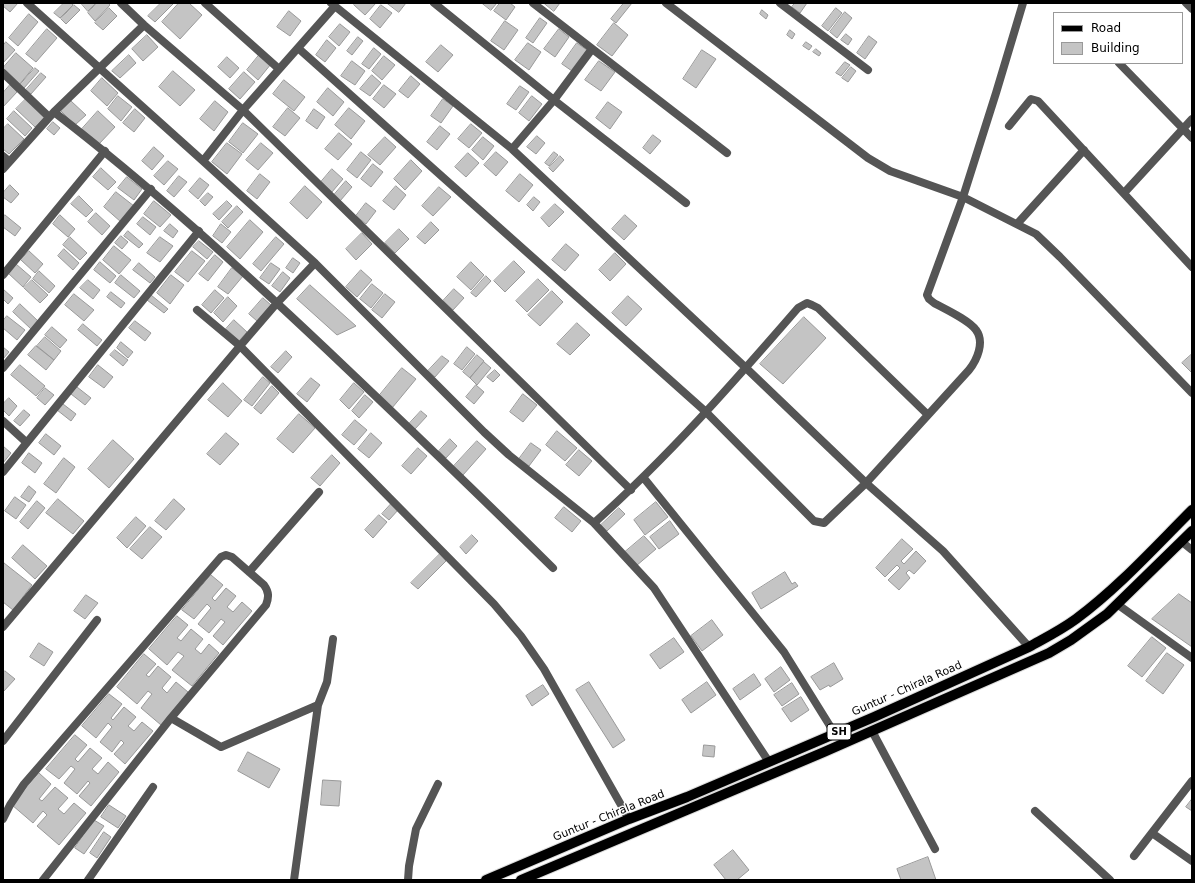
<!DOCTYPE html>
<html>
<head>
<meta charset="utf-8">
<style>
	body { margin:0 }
	#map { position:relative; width:1195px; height:883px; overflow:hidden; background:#fff; font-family:"DejaVu Sans",sans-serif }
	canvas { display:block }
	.frame { position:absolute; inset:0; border:4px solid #000; pointer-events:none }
	.legend { position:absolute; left:1053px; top:12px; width:130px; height:52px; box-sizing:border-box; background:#fff; border:1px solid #999; margin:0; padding:5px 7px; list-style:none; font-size:12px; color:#000 }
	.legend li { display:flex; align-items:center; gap:8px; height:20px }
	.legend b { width:20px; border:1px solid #999 }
</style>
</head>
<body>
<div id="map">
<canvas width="1195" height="883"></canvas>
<div class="frame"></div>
<ul class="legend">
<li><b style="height:5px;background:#000"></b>Road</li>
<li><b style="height:11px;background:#c4c4c4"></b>Building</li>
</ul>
</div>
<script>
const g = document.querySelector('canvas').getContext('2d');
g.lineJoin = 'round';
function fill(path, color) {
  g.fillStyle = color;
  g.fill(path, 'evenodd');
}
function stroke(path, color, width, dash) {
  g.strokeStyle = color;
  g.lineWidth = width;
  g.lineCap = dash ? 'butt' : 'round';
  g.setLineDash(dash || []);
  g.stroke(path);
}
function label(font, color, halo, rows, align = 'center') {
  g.font = font + ' "DejaVu Sans",sans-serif';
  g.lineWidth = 3;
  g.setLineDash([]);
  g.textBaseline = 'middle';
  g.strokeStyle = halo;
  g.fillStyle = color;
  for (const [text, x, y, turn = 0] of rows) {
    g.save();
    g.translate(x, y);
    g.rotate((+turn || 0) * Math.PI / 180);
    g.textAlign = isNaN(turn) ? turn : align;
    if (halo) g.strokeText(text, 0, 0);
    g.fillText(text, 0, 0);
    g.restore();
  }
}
const building = new Path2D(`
	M3,3h15l-8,9 -7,-6z
	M64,3h7l2,2 -13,13 -6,-5z
	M81,3h15l-8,8z
	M97,3h11l2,2 -15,16 -7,-8z
	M161,3h13l-19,19 -7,-6z
	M179,3h10l13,12 -22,24 -18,-17z
	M355,3h21l-11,12 -11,-10z
	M387,3h19l-7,9z
	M482,3h15l-6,7z
	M500,3h10l5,4 -9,13 -12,-9z
	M544,3h16l-6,8z
	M624,3h8l-16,20 -5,-4z
	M795,3h12l-7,10 -8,-6z
	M74,5l6,5 -14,14 -5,-5z
	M381,5l11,8 -12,15 -10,-9z
	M109,8l8,8 -14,14 -8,-7z
	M836,8l6,5 -14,18 -6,-5z
	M762,10l6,5 -2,4 -6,-5z
	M289,11l12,10 -11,15 -13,-9z
	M845,12l7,6 -15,20 -7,-6z
	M29,14l9,8 -20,24 -9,-8z
	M540,18l7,5 -14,20 -7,-5z
	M505,21l13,9 -14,20 -13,-9z
	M614,23l14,12 -16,21 -15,-11z
	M340,24l10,8 -11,14 -10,-9z
	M47,29l10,9 -21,24 -10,-8z
	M559,29l10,8 -14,20 -11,-8z
	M790,30l5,4 -3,5 -5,-4z
	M846,34l6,5 -4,6 -7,-5z
	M147,35l11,12 -15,14 -11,-12z
	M869,36l8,6 -12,17 -8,-6z
	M358,37l5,4 -11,14 -5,-4z
	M327,40l9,8 -11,14 -9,-7z
	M6,42l9,8 -12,13v-17z
	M806,42l6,4 -3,4 -6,-4z
	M528,43l13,9 -12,18 -14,-10z
	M577,43l10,7 -15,21 -10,-7z
	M441,45l12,10 -15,17 -12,-10z
	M374,48l7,6 -12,15 -7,-5z
	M816,49l5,4 -2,3 -6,-4z
	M702,50l14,9 -20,29 -13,-9z
	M16,53l17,15 -14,17 -16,-14v-3z
	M260,54l11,10 -13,16 -11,-10z
	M129,55l7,8 -16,15 -8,-7z
	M384,56l11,9 -13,15 -10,-9z
	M227,57l12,11 -9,10 -12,-11z
	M352,61l13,10 -10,14 -14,-9z
	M599,61l16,11 -14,19 -16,-11z
	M845,62l5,3 -9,11 -5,-3z
	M851,67l5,4 -8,11 -6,-4z
	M35,68l4,3 -15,17 -4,-3z
	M173,71l22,19 -15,16 -21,-19z
	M244,72l11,10 -15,17 -11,-10z
	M41,73l5,4 -15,17 -5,-4z
	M372,75l9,8 -11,13 -10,-7z
	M411,76l9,8 -12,14 -9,-7z
	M102,78l16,15 -11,13 -16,-15z
	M284,80l21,17 -11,14 -21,-17z
	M10,85l7,7 -14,15v-14z
	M384,85l12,9 -12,14 -11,-9z
	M520,86l9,6 -13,18 -9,-6z
	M328,88l16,14 -11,14 -16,-14z
	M118,96l14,11 -11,14 -13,-12z
	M532,96l10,8 -13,17 -10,-8z
	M26,99l19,18 -10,10 -19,-18z
	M443,99l10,7 -12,17 -10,-7z
	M71,101l15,14 -11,10 -14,-14z
	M215,101l13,11 -14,19 -14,-12z
	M608,102l14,10 -12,17 -14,-11z
	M288,108l12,10 -15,18 -12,-9z
	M349,108l16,13 -14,18 -16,-14z
	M135,109l10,9 -11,14 -11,-9z
	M314,109l11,8 -8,12 -11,-8z
	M14,111l18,17 -7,8 -18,-17z
	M98,111l17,16 -16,17 -17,-15z
	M53,122l7,6 -6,7 -7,-6z
	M243,123l15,11 -15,19 -14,-11z
	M8,124l16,15 -15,15 -6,-5v-20z
	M471,124l11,9 -13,15 -11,-9z
	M440,126l10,8 -13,16 -10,-8z
	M339,133l13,11 -14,16 -13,-11z
	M653,135l8,6 -11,13 -7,-6z
	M537,136l8,7 -9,11 -9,-7z
	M385,137l11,10 -16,18 -12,-10z
	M483,137l11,9 -11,14 -11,-10z
	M227,143l15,11 -15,20 -15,-12z
	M261,143l12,10 -15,17 -12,-10z
	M154,147l10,9 -12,14 -10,-9z
	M361,152l10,8 -14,18 -10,-8z
	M496,152l12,10 -12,14 -12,-11z
	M554,152l4,3 -9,11 -4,-3z
	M468,153l11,10 -13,14 -11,-10z
	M560,156l4,4 -11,12 -4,-4z
	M411,160l11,11 -17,19 -11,-11z
	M168,161l10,8 -14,16 -10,-9z
	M373,164l10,8 -12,15 -10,-8z
	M101,168l15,14 -8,8 -15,-13z
	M332,169l11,10 -11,13 -11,-10z
	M260,174l10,8 -13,17 -10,-8z
	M520,174l13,11 -14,17 -13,-11z
	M179,176l8,6 -13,15 -7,-6z
	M127,177l15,12 -8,11 -16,-12z
	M200,178l9,7 -11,14 -9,-8z
	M346,181l6,6 -12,14 -6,-6z
	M10,185l9,9 -8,9 -8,-6v-4z
	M305,186l17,16 -15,17 -17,-16z
	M396,186l10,9 -12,15 -11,-9z
	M439,187l12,10 -18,19 -11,-10z
	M116,192l18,14 -13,16 -17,-15z
	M208,193l5,4 -8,9 -5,-5z
	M79,196l14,14 -7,7 -15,-13z
	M534,197l6,5 -7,9 -6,-6z
	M154,201l17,14 -11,12 -16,-13z
	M227,201l5,5 -13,14 -6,-6z
	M366,203l10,8 -10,13 -10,-8z
	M555,204l9,8 -15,15 -8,-9z
	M237,206l6,6 -15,16 -6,-6z
	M96,213l14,13 -8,9 -14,-13z
	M5,215l16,13 -6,8 -12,-9v-9z
	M60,215l15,14 -7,8 -15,-13z
	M625,215l12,11 -13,14 -12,-11z
	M143,217l13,10 -6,8 -13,-11z
	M250,220l13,12 -23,27 -13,-12z
	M431,222l8,8 -14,14 -8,-7z
	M170,224l8,7 -5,7 -9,-7z
	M221,224l10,8 -9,11 -9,-7z
	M399,229l10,10 -14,14 -10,-10z
	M128,231l15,13 -4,4 -15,-12z
	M362,233l10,11 -16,16 -10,-11z
	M121,236l7,6 -6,7 -7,-6z
	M70,237l17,16 -7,7 -17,-15z
	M160,237l13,9 -13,16 -13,-9z
	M276,237l8,7 -23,27 -8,-7z
	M199,241l14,11 -6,7 -14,-12z
	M566,244l13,11 -14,16 -13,-11z
	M114,246l17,14 -12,14 -16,-14z
	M64,249l15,14 -6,7 -15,-14z
	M29,251l14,13 -8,9 -14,-13z
	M192,251l13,10 -17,21 -13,-10z
	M615,253l11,11 -16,17 -11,-11z
	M215,255l8,7 -15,19 -9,-7z
	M293,258l7,5 -7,10 -7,-5z
	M514,261l11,11 -20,20 -11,-11z
	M100,262l16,14 -6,7 -16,-13z
	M471,262l13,13 -13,15 -14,-13z
	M139,263l16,14 -5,6 -17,-13z
	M271,263l9,6 -11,15 -9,-6z
	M16,264l15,13 -8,10 -15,-14z
	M232,268l11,8 -15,18 -10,-7z
	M361,270l11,10 -15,17 -11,-10z
	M39,271l16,15 -6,7 -16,-14z
	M283,272l7,6 -10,14 -8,-6z
	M121,275l19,16 -6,7 -19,-15z
	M171,275l13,10 -14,19 -13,-11z
	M486,276l5,5 -15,16 -5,-4z
	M538,279l11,11 -22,22 -11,-11z
	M32,280l16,15 -8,8 -16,-15z
	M88,280l12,10 -7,9 -13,-11z
	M372,284l11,9 -12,15 -11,-9z
	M310,285l46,41 -19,9 -40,-36z
	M3,289l10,9 -5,6 -5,-5z
	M454,289l10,9 -11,12 -10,-9z
	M215,290l9,8 -13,15 -9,-8z
	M552,291l11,11 -23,24 -12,-11z
	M111,292l14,11 -4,5 -14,-11z
	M74,294l20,16 -10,11 -19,-16z
	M385,294l10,8 -13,16 -10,-8z
	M151,295l17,14 -4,4 -17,-13z
	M628,296l14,13 -16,17 -14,-13z
	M228,297l9,9 -14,16 -9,-9z
	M263,298l8,7 -14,16 -8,-7z
	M20,304l18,17 -7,8 -18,-17z
	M7,316l18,14 -8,10 -14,-12v-7z
	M804,317l22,21 -43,46 -23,-20z
	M234,320l13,12 -8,9 -13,-12z
	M135,321l16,12 -6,8 -16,-13z
	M577,323l13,12 -20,20 -13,-11z
	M83,324l19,16 -5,6 -19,-16z
	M52,327l15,13 -7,8 -15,-13z
	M45,337l16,14 -7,9 -17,-14z
	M121,342l12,10 -5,6 -11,-10z
	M36,346l18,14 -8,10 -18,-15z
	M3,347l6,5 -6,7z
	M467,347l8,7 -13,16 -8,-6z
	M115,350l13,10 -5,6 -13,-11z
	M286,351l6,6 -14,16 -7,-6z
	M1192,354v19l-10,-10z
	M477,355l7,6 -14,17 -7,-6z
	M442,356l7,5 -14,16 -7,-6z
	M484,362l7,6 -14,17 -7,-7z
	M20,365l25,21 -9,10 -25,-21z
	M98,365l15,12 -9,11 -15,-11z
	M402,368l14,11 -24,29 -13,-12z
	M495,370l5,5 -7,7 -6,-5z
	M263,377l7,6 -18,23 -8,-6z
	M311,378l9,7 -13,17 -10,-8z
	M223,383l19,18 -14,16 -20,-17z
	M354,383l10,9 -15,17 -9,-9z
	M476,385l8,7 -10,12 -8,-7z
	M272,386l7,7 -18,21 -7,-6z
	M77,387l14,11 -6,7 -14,-11z
	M45,388l9,7 -9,10 -8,-7z
	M523,394l14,11 -14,17 -13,-10z
	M365,395l8,7 -14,16 -7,-7z
	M9,398l8,8 -8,10 -6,-6v-6z
	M63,404l13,10 -5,7 -14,-11z
	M24,410l6,5 -10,11 -6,-5z
	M421,411l6,5 -12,13 -6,-5z
	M299,414l16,14 -22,25 -16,-14z
	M355,420l12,10 -13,15 -12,-10z
	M557,431l20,17 -12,13 -19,-16z
	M226,433l13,11 -19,21 -13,-11z
	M371,433l11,10 -13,15 -11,-9z
	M46,434l15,12 -7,9 -15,-12z
	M450,439l7,7 -11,12 -7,-7z
	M113,440l21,19 -25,29 -21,-19z
	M477,441l9,8 -23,26 -10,-8z
	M531,443l10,7 -12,16 -10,-7z
	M3,446l8,7 -8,10z
	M418,448l9,8 -16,18 -9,-8z
	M579,450l13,11 -13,15 -13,-11z
	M29,453l13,10 -7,10 -13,-10z
	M332,455l8,8 -20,23 -9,-8z
	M64,458l11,9 -19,26 -12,-9z
	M29,486l7,6 -7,10 -8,-5z
	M15,497l11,8 -10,14 -11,-8z
	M58,499l26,22 -11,13 -27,-21z
	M174,499l11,10 -19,21 -11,-9z
	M37,501l8,7 -17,21 -8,-7z
	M656,502l12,15 -23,18 -11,-15z
	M392,503l7,6 -10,11 -7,-6z
	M564,507l17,14 -9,11 -17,-14z
	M619,508l6,6 -18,17 -6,-6z
	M379,515l8,7 -14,16 -8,-8z
	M136,517l10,9 -19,22 -10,-10z
	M670,521l9,13 -20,15 -9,-12z
	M150,527l12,10 -20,22 -12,-10z
	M472,535l6,6 -12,13 -6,-7z
	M644,536l12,13 -20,17 -11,-14z
	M902,539l11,10 -12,12 3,3 12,-13 10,10 -12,13 -5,-4 -3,3 4,5 -11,12 -11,-10 12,-12 -3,-3 -12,12 -9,-9z
	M23,545l24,21 -12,13 -23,-21z
	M440,554l6,7 -28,28 -7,-6z
	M4,563l28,22 -19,25 -10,-8v-38z
	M785,572l7,12 3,-2 3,4 -37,23 -9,-16z
	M211,575l12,10 -11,13 3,3 11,-13 10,8 -9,11 6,5 9,-10 10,9 -29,34 -10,-9 12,-14 -4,-3 -12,14 -11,-9 13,-16 -4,-4 -13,15 -12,-9z
	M1179,594l13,9v44l-40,-28z
	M86,595l12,8 -13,16 -11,-8z
	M177,616l11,9 -11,13 4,3 10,-12 12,10 -8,10 6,5 8,-10 10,9 -27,33 -20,-16 12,-14 -6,-4 -11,13 -18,-16z
	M712,620l11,15 -21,16 -11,-15z
	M1152,637l14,11 -24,29 -14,-11z
	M674,638l10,14 -24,17 -10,-14z
	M39,643l14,9 -9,14 -14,-9z
	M1167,653l17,12 -21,29 -17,-13z
	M144,654l12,10 -10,11 3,2 9,-11 13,11 -9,11 5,5 9,-11 12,10 -27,33 -20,-17 11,-14 -4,-3 -11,13 -20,-17z
	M834,663l9,16 -13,8 -1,-2 -9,5 -9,-13z
	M781,667l9,13 -16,12 -9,-13z
	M5,671l10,8 -12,13v-19z
	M754,674l7,11 -21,15 -7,-11z
	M589,682l36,58 -12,8 -37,-58z
	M707,682l9,13 -25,18 -9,-13z
	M792,683l7,11 -17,12 -8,-11z
	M543,685l6,9 -17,12 -6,-10z
	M109,694l13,10 -11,14 2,2 11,-13 12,10 -8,9 6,5 8,-9 11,9 -28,33 -11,-10 10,-11 -3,-3 -9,12 -12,-10 12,-15 -4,-4 -12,15 -14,-12z
	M801,697l8,13 -18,12 -9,-13z
	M75,735l12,10 -12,14 3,3 12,-14 12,10 -10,11 6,5 10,-12 11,10 -28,34 -12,-10 11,-13 -2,-2 -11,13 -13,-11 11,-14 -4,-3 -12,13 -13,-10z
	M704,745l11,1 -1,11 -11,-1z
	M248,752l32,17 -11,19 -31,-17z
	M39,773l12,11 -12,15 3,2 13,-14 13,11 -10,11 6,5 10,-11 12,10 -27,32 -22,-19 10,-11 -4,-4 -10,12 -21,-18z
	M323,780l18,1 -2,25 -18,-1z
	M1192,799v12l-6,-4z
	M109,805l17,11 -8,12 -17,-11z
	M94,820l10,6 -20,28 -9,-6z
	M104,832l7,5 -14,21 -7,-5z
	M733,850l16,20 -12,10h-11l-12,-15z
	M928,857l8,23h-35l-4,-11z`);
const street = new Path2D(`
	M27,3l176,158 112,102 169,169 25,23 85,68 60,65 115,174
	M121,3l23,22 99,85 388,380
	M205,3l74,66
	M331,3l181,146 234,219 120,115 62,-68 -110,-107 -6,-3 -5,-2 -9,5c-65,75 -130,149 -204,215
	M434,3l120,97 132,103
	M533,3l194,150
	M666,3l202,155 22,13 73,26 73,37 24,23 132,136
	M780,3l88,67
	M1186,3l6,6
	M298,48l408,364 108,109 10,2 42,-40 77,68 86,96
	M1119,63l73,75
	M3,73l46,44
	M54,112c95,73 184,154 271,236 77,73 153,146 228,220
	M1009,126l22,-27 7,2 154,166
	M512,149l42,-49 38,-51
	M3,156l6,5
	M203,161l40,-51 92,-104
	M3,169l51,-57 90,-87
	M1124,193l68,-74
	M1017,224l67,-74
	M3,275l102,-124
	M197,310l43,36 254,258 27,32 23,33 85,150
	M3,368l148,-179
	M928,415l41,-45c8,-10 16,-28 7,-40 -7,-10 -31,-21 -42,-27l-5,-4 -2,-4 36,-98 33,-104 27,-90
	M3,421l23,21
	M3,472l196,-241
	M643,477l141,175 51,82
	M1182,542l10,8
	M249,572l70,-80
	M1117,604l75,54
	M3,627l237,-281 37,-43 38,-40
	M171,718l50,29 97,-42
	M872,731l63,118
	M3,741l94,-121
	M1035,811l75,69
	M3,819l7,-14 14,-21 197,-227 5,-2 6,2 32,28c5,7 5,12 2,20l-95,113 -128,162
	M1152,833l40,28
	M1134,856l58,-75
	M88,880l65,-93
	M294,880l24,-175 9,-23 6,-43
	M408,880l1,-14 7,-37 22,-45`);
const primary = new Path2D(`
	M486,880l143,-61 58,-22 187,-80 155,-70c16,-9 32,-17 47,-28 42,-31 79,-72 116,-109
	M521,880l303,-128 225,-99 22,-13 36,-26 85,-83`);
const shields = [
	[839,732,24]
];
const shieldNames = [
	["SH",839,732]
];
const streetNames = [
	["Guntur - Chirala Road",907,689,-24],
	["Guntur - Chirala Road",609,816,-22]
];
fill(building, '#c4c4c4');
stroke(building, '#999', 1);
stroke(primary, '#dbdbdb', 12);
stroke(street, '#555', 8);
stroke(primary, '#000', 10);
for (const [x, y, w] of shields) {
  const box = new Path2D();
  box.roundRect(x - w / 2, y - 8, w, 16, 3);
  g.fillStyle = '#fff';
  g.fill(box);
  stroke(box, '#000', 1);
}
label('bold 10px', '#000', null, shieldNames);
label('11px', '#000', '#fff', streetNames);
</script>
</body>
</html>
